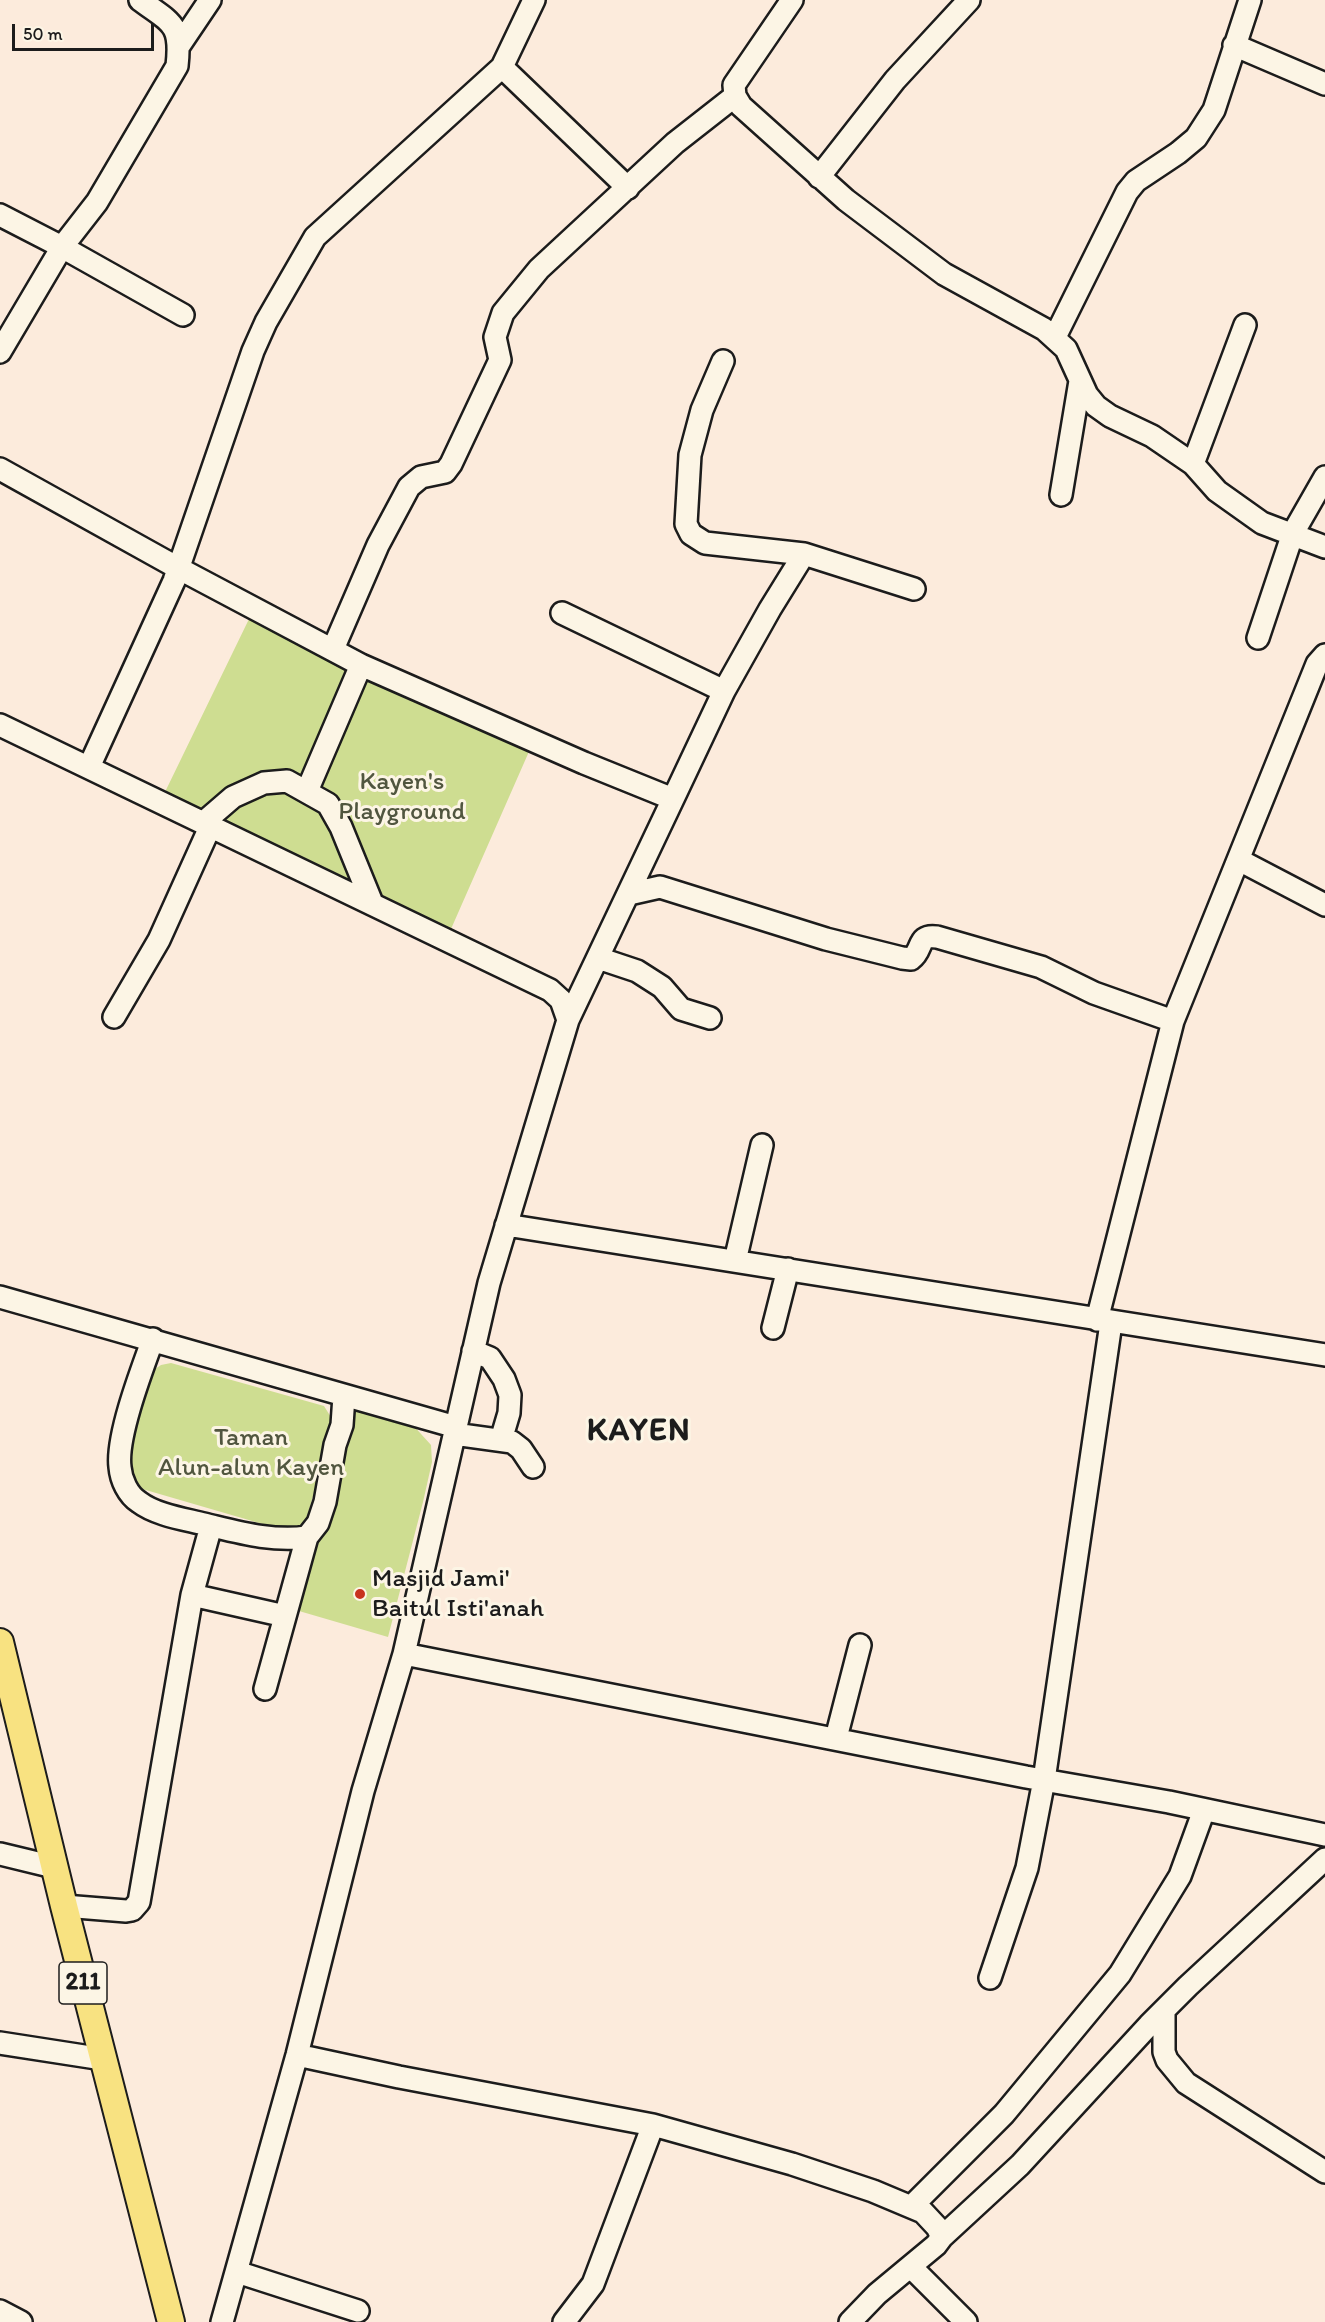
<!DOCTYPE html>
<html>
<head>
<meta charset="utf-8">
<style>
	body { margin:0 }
	#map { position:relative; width:1325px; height:2322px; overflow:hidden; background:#fcebdc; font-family:Itim,sans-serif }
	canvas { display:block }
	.scale { position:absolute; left:12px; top:24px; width:142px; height:27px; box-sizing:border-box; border:3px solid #1c1c1c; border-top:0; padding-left:8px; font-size:18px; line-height:21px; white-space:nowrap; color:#1c1c1c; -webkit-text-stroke:4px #fcf5e5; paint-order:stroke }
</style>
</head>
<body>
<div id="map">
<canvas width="1325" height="2322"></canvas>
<div class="scale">50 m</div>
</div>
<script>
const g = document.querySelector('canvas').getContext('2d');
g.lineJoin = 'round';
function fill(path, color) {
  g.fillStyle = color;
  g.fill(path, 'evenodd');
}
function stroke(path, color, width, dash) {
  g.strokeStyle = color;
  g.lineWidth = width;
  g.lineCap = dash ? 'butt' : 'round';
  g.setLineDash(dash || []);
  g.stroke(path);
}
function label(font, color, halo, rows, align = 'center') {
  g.font = font + ' Itim,sans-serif';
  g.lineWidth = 6;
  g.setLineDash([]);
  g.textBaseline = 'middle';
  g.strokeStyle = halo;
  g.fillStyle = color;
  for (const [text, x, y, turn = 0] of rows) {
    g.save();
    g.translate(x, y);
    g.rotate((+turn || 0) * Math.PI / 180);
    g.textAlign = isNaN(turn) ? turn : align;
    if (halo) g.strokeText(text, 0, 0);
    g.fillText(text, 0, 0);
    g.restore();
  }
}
const green = new Path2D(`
	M249,619l282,128 -80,182 -286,-137z
	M171,1363l153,43 10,16 -29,102 -15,8 -158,-46 -8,-18 28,-97 9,-6z
	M363,1409l49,15 19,21 1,17 -9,40 -35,135 -89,-26 48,-181 7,-18z`);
const minor = new Path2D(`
	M792,0l-58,85 1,11 6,10 105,94 98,74 100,55 22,20 21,46 9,11 14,10 42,20 41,28 24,27 45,32 63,24
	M1234,45l91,39
	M179,46l31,-46
	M502,67l126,121
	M819,177l76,-97 74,-80
	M0,215l62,32 121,68
	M1055,337l72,-145 9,-11 42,-28 18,-15 18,-28 36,-110
	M0,352l62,-105 35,-45 80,-136c5,-43 -6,-43 -37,-66
	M723,361l-21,49 -12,45 -4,69 5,10 14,9 99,11 110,35
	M1193,464l52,-139
	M0,469l178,99 183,97 223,98 89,36 -105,221
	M1061,495l19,-114
	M562,613l162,78
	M1258,638l35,-105 32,-56
	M333,649l45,-104 31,-58 12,-10 24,-5 6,-8 49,-104 -5,-23 8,-24 36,-44 136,-126 60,-47
	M0,725l550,265 11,10 7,20 -79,263 -85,371 -41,137 -66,264 -75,267
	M89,767l85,-186 79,-230 13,-29 49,-85 187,-170 32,-67
	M307,791l54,-126
	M673,799l51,-108 46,-82 34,-55
	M204,822l29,-25 31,-14 23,-2 41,23 13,23 31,76
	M1239,860l86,45
	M629,894l31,-7 166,52 76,19 9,1c13,-9 5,-25 26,-22l104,30 53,26 79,28 -76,299
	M598,958l39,13 25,16 19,22 29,9
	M114,1017l45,-77 51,-113
	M1173,1021l144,-357 8,-9
	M506,1225l819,130
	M735,1261l27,-116
	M0,1297l456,130
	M773,1328l15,-59
	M153,1339c-11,30 -37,98 -33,128 1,13 8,28 19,35 17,13 45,17 65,22 34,8 68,18 103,13l11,-14 7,-21 10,-57 7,-20 2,-29
	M473,1351l17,7 14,21 6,16 -1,18 -8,27
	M454,1434l58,8 9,7 12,18
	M192,1595l19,-69
	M404,1654l622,123 143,25 156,33
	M265,1689l42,-152
	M836,1738l24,-93
	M0,1854l54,13
	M64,1906l62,5 6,-1 7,-8 53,-307 93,21
	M990,1978l37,-110 17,-88 67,-457
	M1164,2013v39l3,8 19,23 139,89
	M0,2043l103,16
	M297,2055l102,22 254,48 139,39 81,27 50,21 14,15 5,10 -6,8 -59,49 -27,28
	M912,2206l92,-92 116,-140 60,-98 24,-66
	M942,2237l78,-72 129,-140 39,-39 137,-127
	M911,2267l55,55
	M237,2272l121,39
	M0,2311l21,11
	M564,2322l29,-38 60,-159`);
const major = new Path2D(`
	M0,1642l64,264 107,416`);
const markers = [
	[360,1594,6,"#c8321e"]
];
const shields = [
	[83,1983,48]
];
const shieldNames = [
	["211",83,1983]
];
const parkNames = [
	["Kayen's",402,782],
	["Playground",402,812],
	["Taman",251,1438],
	["Alun-alun Kayen",251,1468]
];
const poiNames = [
	["Masjid Jami'",372,1579],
	["Baitul Isti'anah",372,1609]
];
const districtNames = [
	["KAYEN",639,1432]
];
fill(green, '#cedd91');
stroke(minor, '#1c1c1c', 26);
stroke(major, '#1c1c1c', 30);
stroke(minor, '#fcf5e5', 21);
stroke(major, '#f8e281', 26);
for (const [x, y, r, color] of markers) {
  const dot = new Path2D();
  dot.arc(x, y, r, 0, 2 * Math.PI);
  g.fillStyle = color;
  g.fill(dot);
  stroke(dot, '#fcf5e5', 2);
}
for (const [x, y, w] of shields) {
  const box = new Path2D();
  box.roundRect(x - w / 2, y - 21, w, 42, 4.5);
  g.fillStyle = '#fcf5e5';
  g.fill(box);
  stroke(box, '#1c1c1c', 1.5);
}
label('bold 24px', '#1c1c1c', null, shieldNames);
label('26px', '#51563f', '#fcf5e5', parkNames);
label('26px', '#1c1c1c', '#fcf5e5', poiNames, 'left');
g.letterSpacing = '1.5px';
label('bold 32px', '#1c1c1c', '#fcf5e5', districtNames);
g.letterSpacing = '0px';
</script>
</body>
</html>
